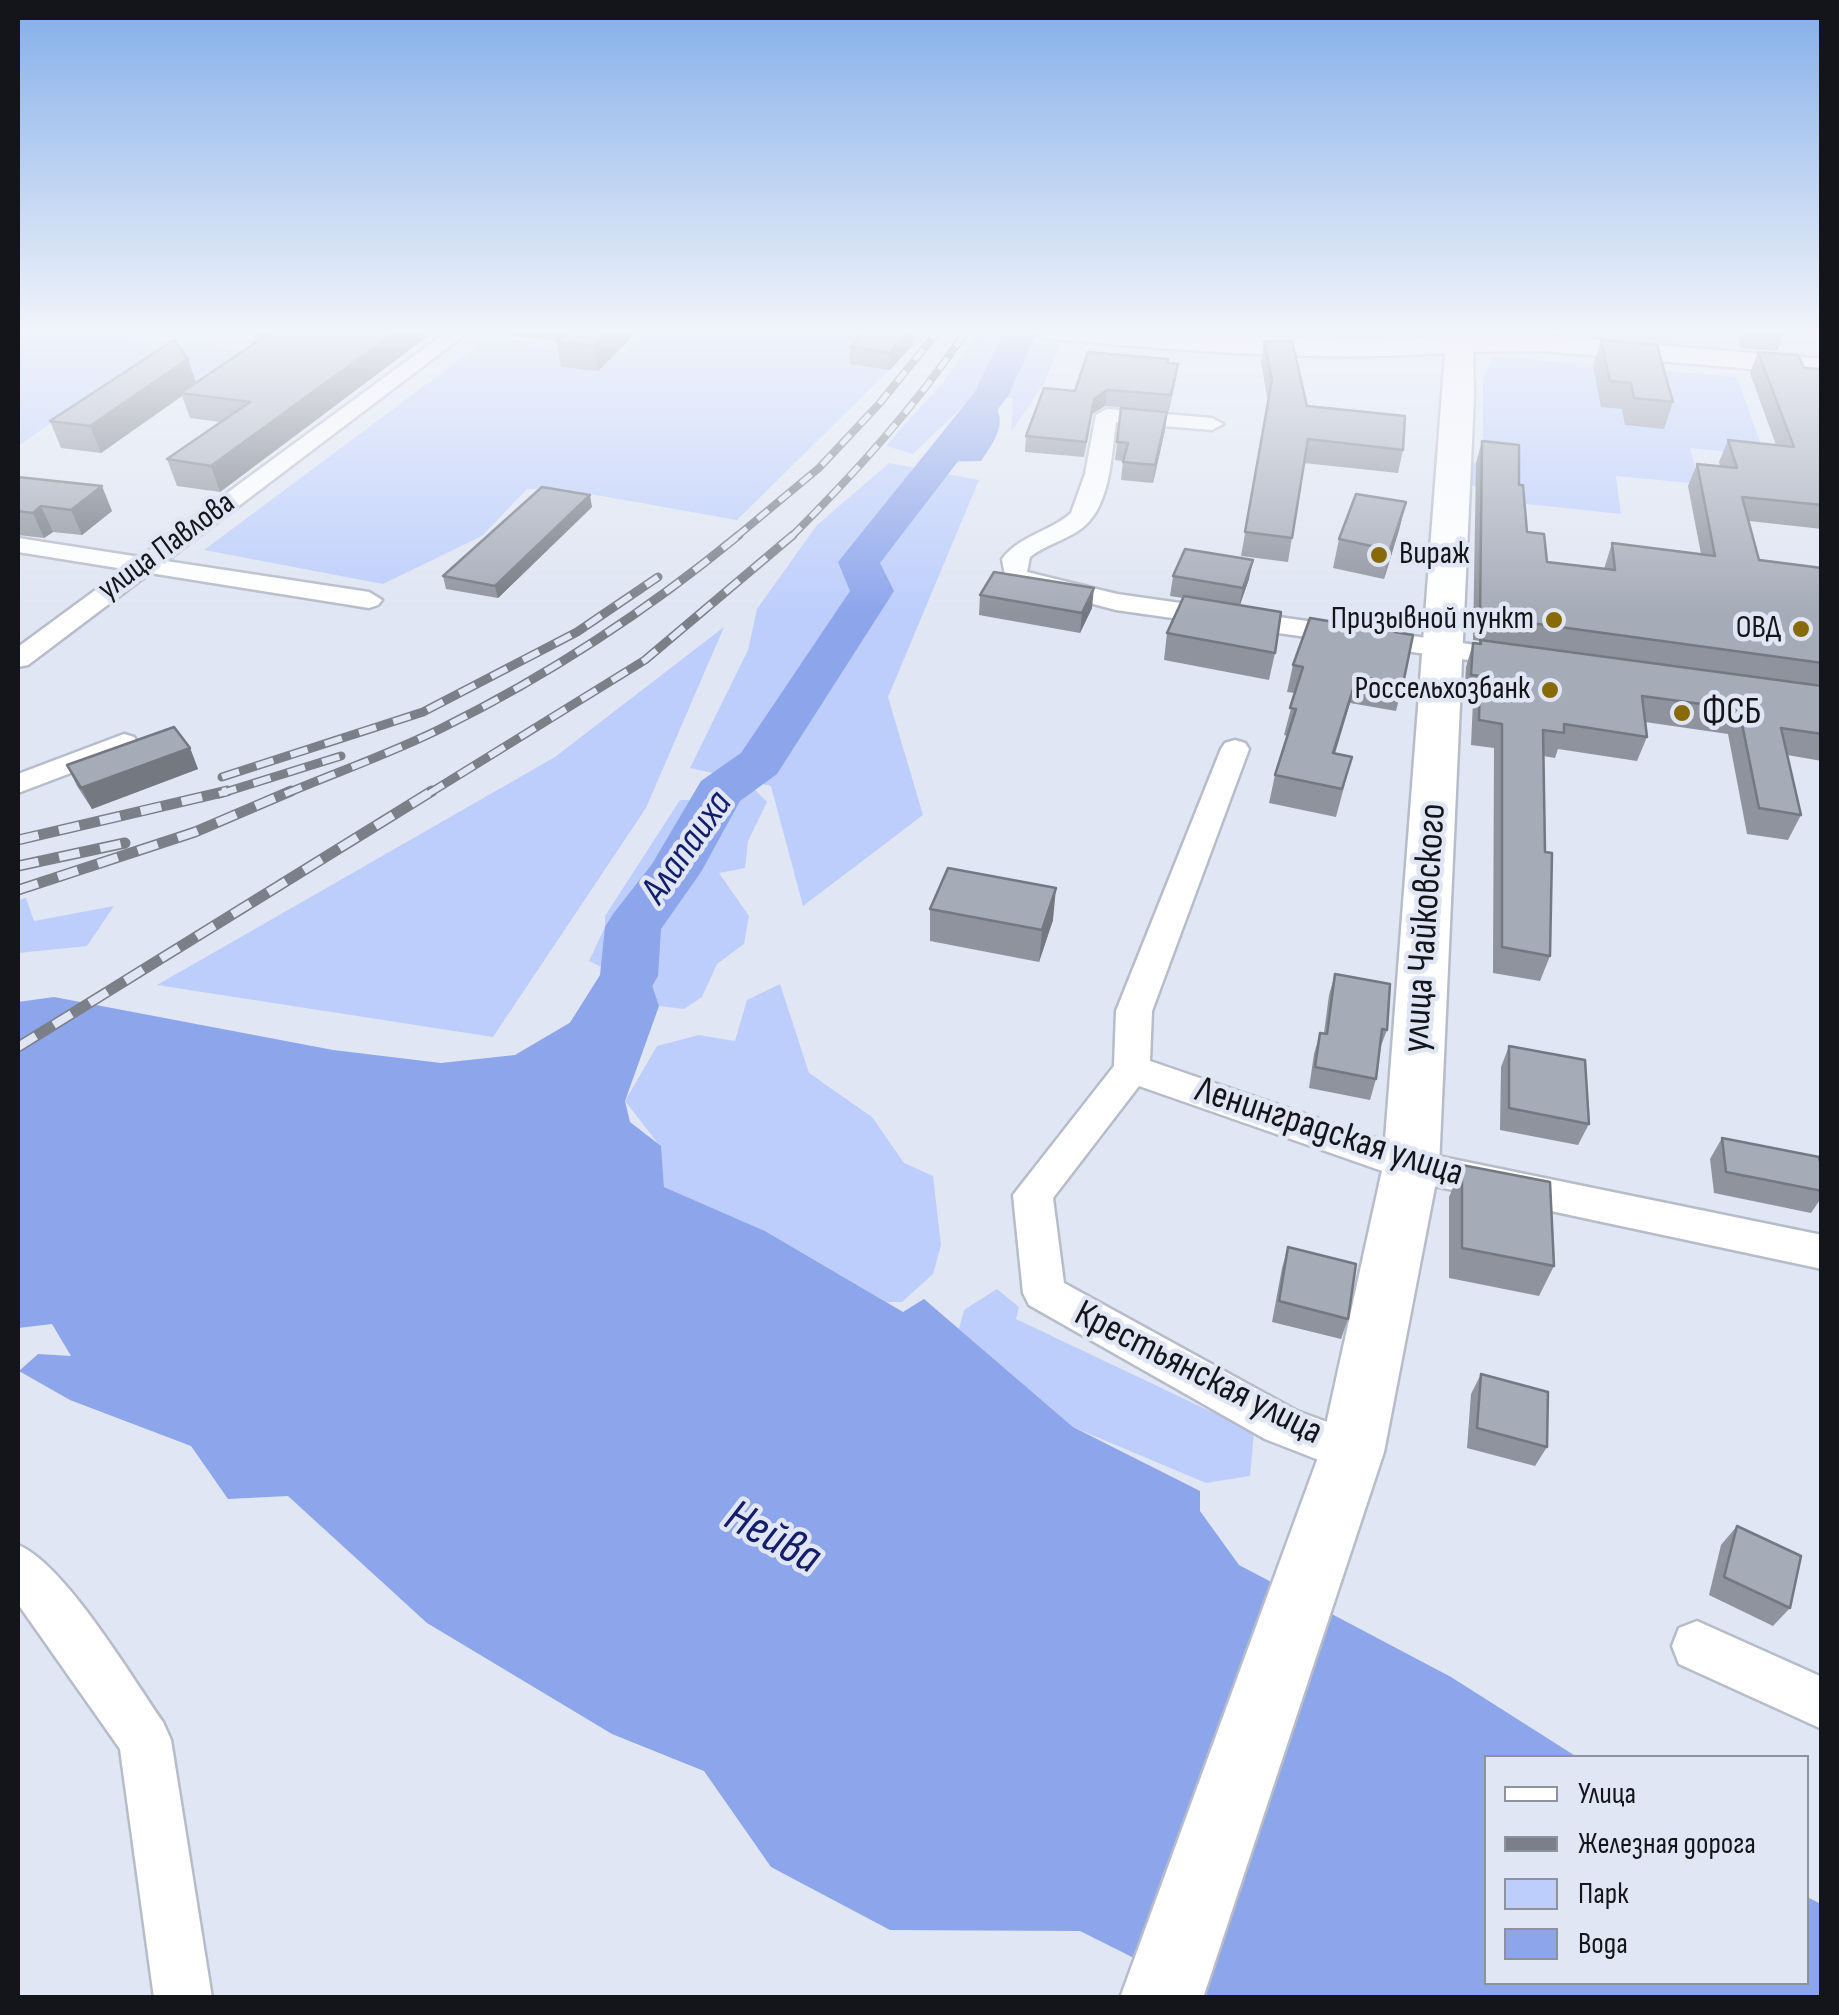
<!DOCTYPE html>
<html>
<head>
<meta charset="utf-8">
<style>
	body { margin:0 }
	#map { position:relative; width:1839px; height:2015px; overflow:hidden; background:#e0e6f3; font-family:"Sofia Sans Condensed",sans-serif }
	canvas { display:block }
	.frame { position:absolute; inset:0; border:20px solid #14151a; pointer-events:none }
	.legend { position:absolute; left:1484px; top:1755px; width:325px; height:230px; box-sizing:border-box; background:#e0e6f3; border:2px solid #8e929c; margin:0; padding:12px 18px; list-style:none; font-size:30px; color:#14151a }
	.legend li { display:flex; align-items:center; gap:20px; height:50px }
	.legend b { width:50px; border:2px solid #8e929c }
</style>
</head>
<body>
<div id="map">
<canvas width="1839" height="2015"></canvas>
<div class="frame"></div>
<ul class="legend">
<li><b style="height:12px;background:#fff"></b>Улица</li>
<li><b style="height:12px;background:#7b7f88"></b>Железная дорога</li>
<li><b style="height:28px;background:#bdcefc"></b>Парк</li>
<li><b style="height:28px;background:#8da5eb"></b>Вода</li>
</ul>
</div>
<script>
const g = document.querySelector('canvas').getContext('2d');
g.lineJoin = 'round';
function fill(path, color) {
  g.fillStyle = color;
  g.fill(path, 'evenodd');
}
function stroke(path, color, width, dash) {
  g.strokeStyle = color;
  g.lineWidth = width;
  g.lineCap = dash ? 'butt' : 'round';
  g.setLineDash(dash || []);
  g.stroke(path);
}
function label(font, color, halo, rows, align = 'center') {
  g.font = font + ' "Sofia Sans Condensed",sans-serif';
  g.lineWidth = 9;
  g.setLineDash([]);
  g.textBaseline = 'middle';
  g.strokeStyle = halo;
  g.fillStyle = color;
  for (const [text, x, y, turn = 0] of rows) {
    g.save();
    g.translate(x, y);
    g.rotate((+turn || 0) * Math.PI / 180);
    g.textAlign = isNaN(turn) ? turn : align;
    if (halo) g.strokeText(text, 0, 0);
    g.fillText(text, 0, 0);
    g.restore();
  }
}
const green = new Path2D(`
	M18,330h84l-5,5 173,18 -45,34 -107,-10 -100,69z
	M647,330h230l49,4 -189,186 -175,-31h-35l-45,47 -99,48 -179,-34 275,-205 147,7z
	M1532,330h135l6,14z
	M975,337l84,8 -14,37 -34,50 2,-34 -43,1 -57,55 -27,-8 57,-64z
	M1493,356l244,21 28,79 -75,-8 10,36 -84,-8 5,38 -141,-15v-12l-15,-2 1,-23 17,1v-85z
	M889,463l90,17 -91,217 35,118 -120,91 -32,-120 -81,-18 58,-118 9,-41 60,-84z
	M724,627l-78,181 -153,229 -336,-52 398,-228z
	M749,784l18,18 -19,39 -3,27 -26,5 30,43 -5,28 -27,20 -15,33 -18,12 -25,-3 -7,-21 3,-26 -11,-33 18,-12 43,-78 18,-2 -4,-25 10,-21z
	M680,800h15l-74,119 -5,45 -6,7 -21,-10 16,-34v-11z
	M26,898l8,23 80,-15 -27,40 -69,7v-53z
	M780,984l29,89 63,44 32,46 29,13 8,69 -8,29 -31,28h-16l-121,-71 -101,-44 -4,-41 -35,-45 32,-55 42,-11 36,6 12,-41z
	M997,1289l22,18 -3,12 238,113 -4,44 -44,7 -133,-56 -114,-98 5,-19z`);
const water = new Path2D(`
	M990,396c19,26 7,41 -9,65l-41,1 -7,-7 26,-38z
	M602,976h27l23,9 7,21 -34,95 5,21 31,24 3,41 101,44 138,81 21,-13 149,128 127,64v20l39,54 212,112 126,80 -91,1v224h320l1,-85 14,7v93h-609l-132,-66 -190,-1 -119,-63 -67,-96 -92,-37 -185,-111 -139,-127 -60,3 -37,-53 -121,-46 -51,-29 19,-17 33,2 -19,-32 -34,4v-326l36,-5 279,53 108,13 74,-8 68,-40z`);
const river = new Path2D(`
	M1005,330h33l-30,66 -128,167 14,28 -117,183 -37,27 -39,71 -40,57 -3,47 -51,88 -22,6 -22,-6 -9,-16 46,-73 5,-48 8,-13 39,-50 49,-83 40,-28 109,-162 -12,-29 136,-169z`);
const minor = new Path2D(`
	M449,330h22l-305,231 203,31 13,8 -4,5 -9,3 -219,-35 -122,92 -10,2v-20l106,-78 -106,-17v-14l122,19z
	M1107,409l105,9 11,6 -11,6 -96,-8c-5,34 -5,88 -38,109 -15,10 -33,14 -48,26l-3,15 90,22 401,57 13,8 -13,8 -402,-57 -110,-29 -4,-22c18,-24 48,-27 69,-46l14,-39 11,-59z
	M124,734l10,3 4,6 -4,6 -116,44v-19z
	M1235,740l10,3 4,6 -97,262 -2,50 263,90 409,84v34l-411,-88 -272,-95 -86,112 11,85 233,128 71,26 7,15 -7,15 -16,6 -87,-34 -236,-134 -6,-12 -10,-98 101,-129 2,-55 105,-262 4,-6z
	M18,1545c46,18 114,133 145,177l8,18 41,258h-58l-34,-249 -102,-145z
	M1697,1621l125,56v52l-143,-65 -7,-18 7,-18z`);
const tertiary = new Path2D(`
	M1543,335l279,24v16l-279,-24 -84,1 -13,-8 13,-8z`);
const secondary = new Path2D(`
	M1030,330c143,0 286,15 429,6l14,8 1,53 -35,769 -55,286 -181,546h-83l200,-546 63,-286 62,-813c-135,9 -268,-3 -402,-15z`);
const railFar2 = new Path2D(`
	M736,537l83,-69 60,-64 60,-74
	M791,537c66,-66 123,-129 176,-207`);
const railFar1 = new Path2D(`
	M222,777l201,-65 154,-80 81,-55
	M219,794l122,-38
	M285,794c52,-22 107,-41 157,-66 105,-52 206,-118 297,-193
	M428,794l217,-134 148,-125`);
const rail = new Path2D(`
	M18,840l209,-49
	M18,866l107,-23
	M18,890l177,-58 96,-41
	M18,1047l414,-256`);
const wall = new Path2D(`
	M252,330h184l-216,162 -43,-6 -10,-27 53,-37 -30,-4 -8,-22 -81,57 -40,-5 -11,-27 138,-62 8,24 63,-42 -4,-1z
	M473,330h166l-41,41 -37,-4 -4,-25 1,-1 -84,-9z
	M1735,330h47l2,4 -7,17 -36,-3z
	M1601,340l72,62 -9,27 -39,-4 -3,-16 -21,-2 -8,-41z
	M1264,341l43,65 96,44 -5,23 -94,-10 -16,99 -47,-6 27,-154 -7,-40z
	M913,344l-23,26 -40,-6v-17z
	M1758,352l46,16 18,1v160l-73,-8 10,39 63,8v193l-35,-6 14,60 -13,25 -41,-6 -19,-100 -83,-12 2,15 -10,24 -79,-12 -3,9 -12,-2 2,96 5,104 -10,25 -47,-8 1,-225 -23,-3 2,-44 -9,-2 2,-32 7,-24h6l1,-2 -7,-1 3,-177 6,-22 37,44 8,47 20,30 57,7 8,-26 89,11 -13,-68 9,-22 23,2 -1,-4 9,-22 48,5 -26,-72z
	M1167,363l9,15 -7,33 -64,-5 -13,8 -8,43 -59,-5 1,-16 49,-45z
	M1121,408l46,4 -2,18 -12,53 -32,-3 2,-19 -8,-1z
	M18,477l94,34 -30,24 -29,-3 -9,6 -26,-3z
	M1406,502l-7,28 -15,49 -51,-11 6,-29z
	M592,507l-94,91 -52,-9 -3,-13z
	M1173,576l76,3 -9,26 35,48 -6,27 -105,-20 3,-27 16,-35 -13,-2z
	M980,595l112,13 -12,25 -101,-18z
	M1293,665l110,19 -7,27 -46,-8 -15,51 17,3 -16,60 -67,-14 6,-28 13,-39 -4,-1 11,-42 -8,-1z
	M190,748l8,21 -106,40 -15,-23 -10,-21z
	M930,909l123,11 -14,42 -109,-21z
	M1335,974l52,56 -8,21 -3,28 -6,21 -61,-12 5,-34 6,-21h4l5,-38z
	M1509,1046l80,78 -11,21 -78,-15 1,-63z
	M1722,1138l100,33v26l-11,16 -97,-20 -4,-34z
	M1462,1165l92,101 -15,30 -90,-18v-81z
	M1288,1247l60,72 -7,20 -69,-17 10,-54z
	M1481,1374l66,73 -12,19 -68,-18 4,-54z
	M1737,1526l53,82 -17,18 -64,-31 12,-50z`);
const shadedWall = new Path2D(`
	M398,330h38l-216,162 -9,-26z
	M610,330h29l-41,41 -4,-25z
	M909,330h3l1,14 -23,26v-17z
	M188,359l9,27 -16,7 1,3 -81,57 -11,-27z
	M1107,390l-2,16 -13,8 -8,43 10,-58z
	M1167,412l-2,18 -12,53 2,-18z
	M102,486l10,25 -30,24 -11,-25z
	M590,495l2,12 -94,91 -3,-12z
	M1406,502l-7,28 -15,49 6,-29z
	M41,506l12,26 -9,6 -11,-25z
	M1253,560l-4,19 -10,28 4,-19z
	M1094,588l-2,20 -12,25 2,-20z
	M1357,676l-7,27 -24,78 7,-28z
	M190,748l8,21 -106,40 -11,-21z
	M1056,888l-3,32 -14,42 3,-32z`);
const building = new Path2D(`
	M274,330h124l-187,136 -44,-7 83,-57 -69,-9z
	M571,330h39l-16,16 -37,-4z
	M866,330h43l-19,23 -40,-6z
	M1748,330h34l2,4 -36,-3z
	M174,340l14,19 -98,67 -40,-5z
	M1601,340l56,5 16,57 -39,-4 -3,-15 -21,-2z
	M1264,341h28l15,65 98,10 -2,34 -95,-11 -16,99 -47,-6 27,-152z
	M1088,352l80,7 -1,4 11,1 -7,31 -64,-5 -13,9 -8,43 -60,-6 18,-48 31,3z
	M1758,352l40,3 6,13 18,1v136l-80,-8 17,63 63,8v95l-342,-47 2,-175 37,4v40h4l4,47 17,2 3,28 68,8 -3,-27 103,13 -18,-92 40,4 -9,-28 66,7z
	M1121,408l46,4 -12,53 -32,-3 5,-19 -11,-1z
	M18,477l84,9 -31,24 -30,-4 -8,7 -15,-2z
	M542,487l48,8 -95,91 -52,-10z
	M1356,494l50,8 -16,48 -51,-11z
	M1185,549l68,11 -10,28 -70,-12z
	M994,572l100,16 -12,25 -102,-18z
	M1184,596l97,16 -6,41 -108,-20z
	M1310,618l103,17 -10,49 -46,-8 -24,77 19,4 -10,32 -67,-14 21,-66 -6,-1 13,-41 -10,-2z
	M1480,640l342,46v48l-41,-6 20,87 -42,-7 -20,-99 -97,-13 5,41 -83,-13v9l-21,-3 2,122 7,1 -2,103 -48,-9v-223l-23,-4 1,-44 -9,-1 2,-32 8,1z
	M174,727l16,21 -109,40 -14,-23z
	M948,868l108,20 -14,42 -112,-21z
	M1335,974l55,10 -3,46 -5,-1 -6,50 -61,-12 5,-34 7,1z
	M1509,1046l76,14 4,64 -80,-16z
	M1722,1138l97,19 3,14v20l-96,-19z
	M1462,1165l88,17 4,84 -92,-18z
	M1288,1247l68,17 -8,55 -69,-18z
	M1481,1374l67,18 -1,55 -70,-19z
	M1737,1526l64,30 -11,52 -66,-31z`);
const markers = [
	[1379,555,10,"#886b08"],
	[1554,620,10,"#886b08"],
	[1801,629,10,"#886b08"],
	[1550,690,10,"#886b08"],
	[1682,713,10,"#886b08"]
];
const farStreetnames = [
	["улица Павлова",167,547,-36]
];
const farPoinames = [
	["Вираж",1399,555,"left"],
	["Призывной пункт",1534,620],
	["ОВД",1781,629],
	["Россельхозбанк",1530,690]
];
const poiNames = [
	["ФСБ",1702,713]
];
const streetNames = [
	["улица Чайковского",1426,928,-86],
	["Ленинградская улица",1329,1133,18],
	["Крестьянская улица",1198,1374,27]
];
const waterNames = [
	["Алапаиха",688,848,-55]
];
const nearWaternames = [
	["Нейва",772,1539,29]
];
fill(green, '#bdcefc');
fill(water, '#8da5eb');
fill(river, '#8da5eb');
stroke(minor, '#b7bcc9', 5);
stroke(tertiary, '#b7bcc9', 5);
stroke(secondary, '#b7bcc9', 5);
fill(minor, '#fff');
fill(tertiary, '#fff');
fill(secondary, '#fff');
stroke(railFar2, '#7b7f88', 8);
stroke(railFar1, '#7b7f88', 9);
stroke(rail, '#7b7f88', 11);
stroke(railFar2, '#e0e6f3', 5, [14]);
stroke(railFar1, '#e0e6f3', 6, [18]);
stroke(rail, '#e0e6f3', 8, [21]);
fill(wall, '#8f939e');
fill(shadedWall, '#747881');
fill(building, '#a6abb8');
stroke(building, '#747881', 2.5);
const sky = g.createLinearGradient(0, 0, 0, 613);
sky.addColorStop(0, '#83aee9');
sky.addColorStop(0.54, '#f1f4fa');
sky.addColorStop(1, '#f1f4fa00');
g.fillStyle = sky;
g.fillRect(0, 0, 1839, 613);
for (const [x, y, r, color] of markers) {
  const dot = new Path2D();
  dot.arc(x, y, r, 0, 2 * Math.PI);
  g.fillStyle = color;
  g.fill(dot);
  stroke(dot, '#e0e6f3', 4);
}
label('32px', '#14151a', '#e0e6f3', farStreetnames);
label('32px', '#14151a', '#e0e6f3', farPoinames, 'right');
label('38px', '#14151a', '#e0e6f3', poiNames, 'left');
label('38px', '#14151a', '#e0e6f3', streetNames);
label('italic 40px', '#121d6c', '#e0e6f3', waterNames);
label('italic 48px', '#121d6c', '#e0e6f3', nearWaternames);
</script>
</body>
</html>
